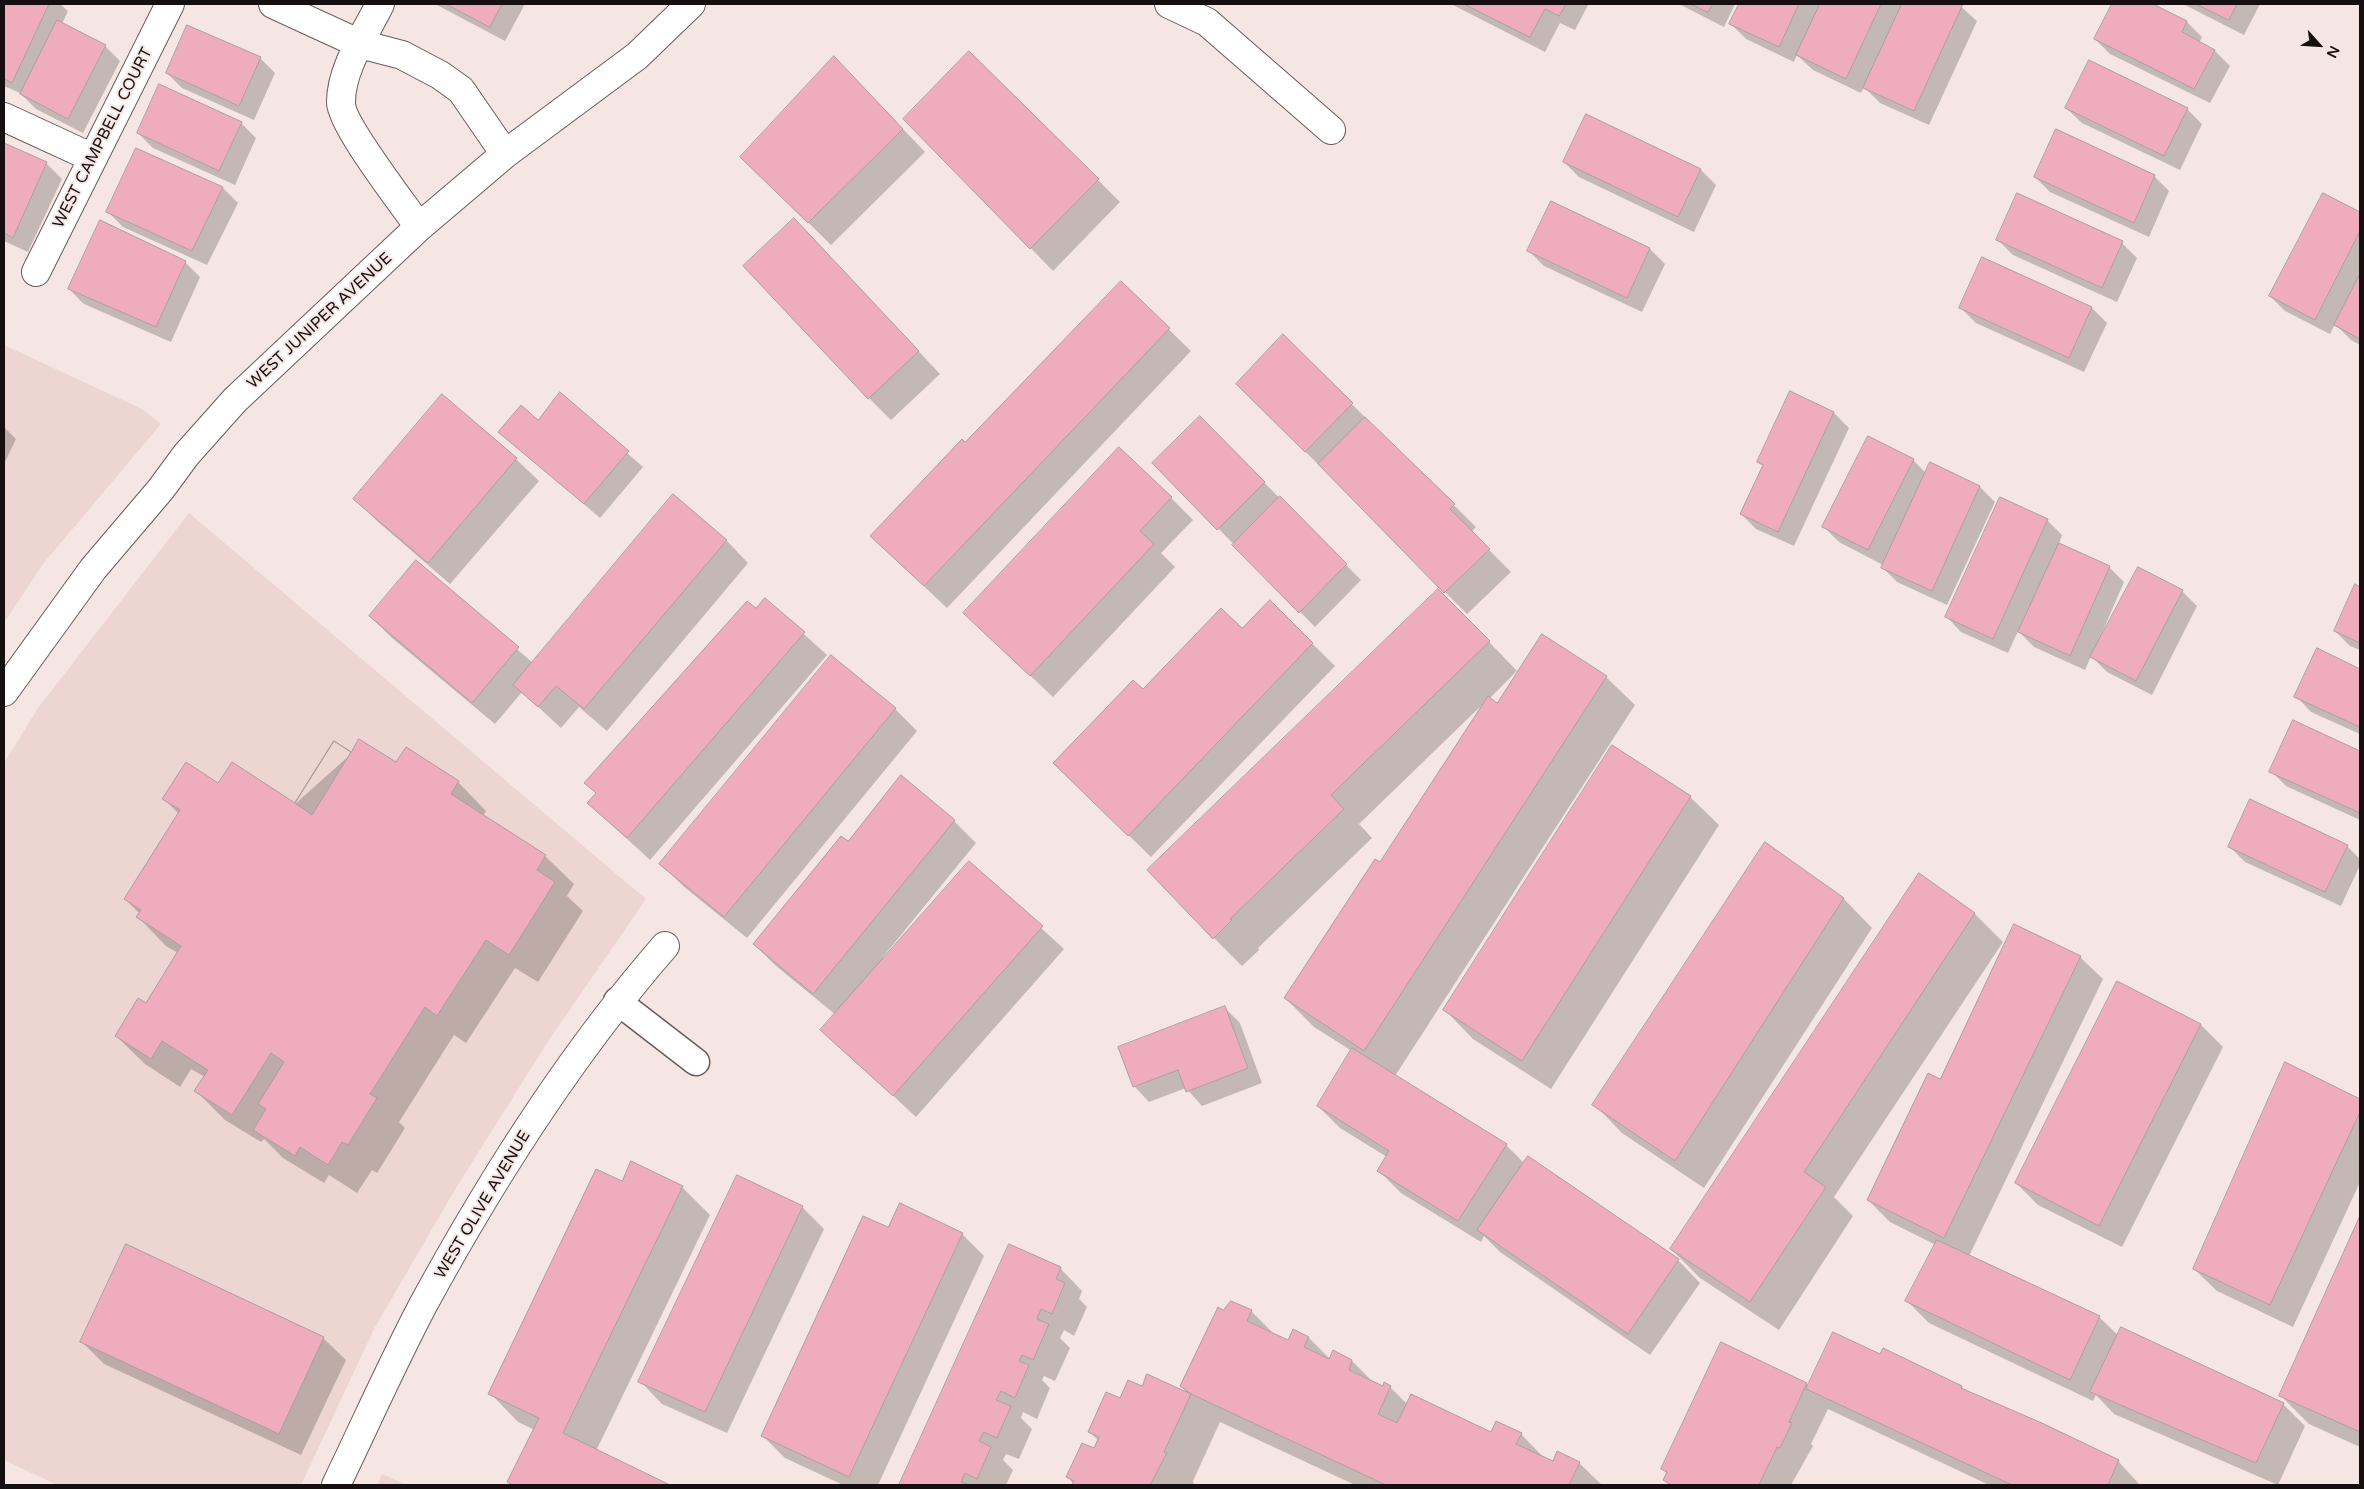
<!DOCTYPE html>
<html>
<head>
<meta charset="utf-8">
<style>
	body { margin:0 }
	#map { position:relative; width:2364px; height:1489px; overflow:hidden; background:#f5e6e3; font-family:"Varela Round",sans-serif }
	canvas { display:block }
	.frame { position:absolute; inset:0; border:5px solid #15100f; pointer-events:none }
	.north { position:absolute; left:2294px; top:20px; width:50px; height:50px; -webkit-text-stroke:4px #f5e6e3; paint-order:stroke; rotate:116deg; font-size:14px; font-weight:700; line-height:20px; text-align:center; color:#15100f }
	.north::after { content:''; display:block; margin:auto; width:18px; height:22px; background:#15100f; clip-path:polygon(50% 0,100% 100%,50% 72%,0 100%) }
</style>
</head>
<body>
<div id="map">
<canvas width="2364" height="1489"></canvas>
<div class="frame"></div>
<div class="north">N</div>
</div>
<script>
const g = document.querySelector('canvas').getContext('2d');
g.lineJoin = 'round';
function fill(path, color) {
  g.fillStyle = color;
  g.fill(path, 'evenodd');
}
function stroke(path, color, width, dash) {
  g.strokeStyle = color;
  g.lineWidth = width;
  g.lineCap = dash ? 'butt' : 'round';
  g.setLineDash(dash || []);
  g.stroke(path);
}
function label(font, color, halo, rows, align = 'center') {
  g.font = font + ' "Varela Round",sans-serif';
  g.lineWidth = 4;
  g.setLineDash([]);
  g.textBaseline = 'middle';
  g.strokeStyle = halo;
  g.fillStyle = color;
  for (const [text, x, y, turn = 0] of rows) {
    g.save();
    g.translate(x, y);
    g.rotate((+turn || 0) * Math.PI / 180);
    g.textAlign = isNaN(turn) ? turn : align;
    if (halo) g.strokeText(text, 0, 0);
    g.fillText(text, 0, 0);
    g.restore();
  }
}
const built = new Path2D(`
	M4,345l138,64 19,15 -118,140 -39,59z
	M189,513l457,386 -99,144 -91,145 -82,141 -73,156h-244l-53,-25v-697l34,-55z
	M382,1474l25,11h-30z`);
const shadow = new Path2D(`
	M4,4h56l8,7 -6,13 43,22 15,15 -37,72 -47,-24 -16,-16 -16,-7z
	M435,4h90l-20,37z
	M1451,4h136l1,1 -13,25 -15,-7 -15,29z
	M1679,4h56l-11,23z
	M1740,4h218l19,17 -48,104 -49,-22 -16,-16 -3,6 -48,-23 -16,-15 -3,7 -48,-23 -15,-15z
	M2114,4h36l37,18 15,15 -3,6 16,8 15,15 -20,37 -100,-49 -15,-15z
	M2183,4h77l-16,31z
	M260,58l15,15 -21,47 -72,-32 -15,-15z
	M856,80l69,72 -94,93 -67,-66z
	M2066,108l121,1 15,15 -22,46 -98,-47z
	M905,119l193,61 22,22 -67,69z
	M241,123l15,15 -21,47 -82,-37 -15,-15z
	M4,144l43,20 15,15 -34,73 -24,-11z
	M1564,162l137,8 15,15 -22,47 -115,-55z
	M2154,176l15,15 -20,46 -99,-45 -15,-15z
	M223,188l15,15 -31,62 -84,-38 -15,-15z
	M2323,194l37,19v132l-9,-5 -16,-16 -5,10 -45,-23 -15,-15z
	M1551,202l99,47 15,15 -23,48 -98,-46 -15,-15z
	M1997,239l125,4 15,15 -20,44 -104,-47z
	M816,242l124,132 -49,46 -22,-22z
	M1982,259l110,49 15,15 -23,49 -108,-49 -15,-15z
	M185,262l15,15 -29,65 -87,-38 -15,-15z
	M1121,283l70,68 -244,257 -53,-50 72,-114z
	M1283,336l193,191 -5,5 40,40 -44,42 -229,-230z
	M1790,393l44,20 15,15 -55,118 -38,-17 -15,-15 22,-48 -5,-5z
	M560,394l83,73 -43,51 -100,-86 38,-11z
	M443,396l73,63 23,22 -89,103 -73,-63 -23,-23z
	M1200,418l161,162 -46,47 -161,-164z
	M4,427l12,12 -12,25z
	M1913,460l13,13 4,-10 50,24 15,15 -48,103 -50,-23 -15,-15 1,-2 -44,-23 -15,-15z
	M1171,498l22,22 -32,33 14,14 -122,130 -66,-62z
	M2047,520l15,15 -3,9 50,23 15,15 -25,58h1l82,-49 15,15 -45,89 -45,-23 -16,-16 -6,14 -51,-23 -16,-16 -10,22 -47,-21 -15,-16z
	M726,540l22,23 -141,168 -28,-24 -18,21 -39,-36 -27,32 -103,-86 -22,-22 46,-54 117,101z
	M2355,586l5,2v62l-10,-4 -15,-15z
	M765,599l62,56 -177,205 -62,-57z
	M1270,602l65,64 -184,191 -74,-72 66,-94 99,-61z
	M1467,619l50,52 -28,28 9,6 108,-28 29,28 -240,371 111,69 18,18 154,97 22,23 -50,72 -150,-103 -16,-16 -3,6 -80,-49 -22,-22 8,-14 -47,-29 -22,-22 34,-55 -38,-24 -29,-29 95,-134 103,-160 -124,120 13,14 -114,110 1,2 -17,16 -28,-28z
	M2317,650l43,20v64l-49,-22 -15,-16z
	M895,709l22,22 -170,207 -64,-52 -22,-22z
	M2293,722l67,30v68l-74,-34 -15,-15z
	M351,754l107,28 28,29 -3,5 62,40 29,28 -7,12 16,15 -45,71 -23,-14 -49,75 -12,-8 -55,87 6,6 -28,45 -5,-3 -15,23 -28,-18 -5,8 -41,-25 -19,-19 -3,3 -36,-22 -29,-29 9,-14 -14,-8 -11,18 -35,-23 -29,-28 30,-32 32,-51 -12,-7 -28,-29 2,-3 -15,-15 54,-85 -15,-15 55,-15 76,20z
	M1690,797l29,28 -168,264 -78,-50 -28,-29z
	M954,821l22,22 -93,114 2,2 85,-96 94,86 -148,168 -94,-87 14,-15 -60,-49 -22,-22 94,-101z
	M1765,844l79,55 28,29 -168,260 -82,-55 -28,-29z
	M2347,846l13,13v6l-19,41 -96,-44 -15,-15z
	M1919,874l56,40 28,28 -169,255 19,19 -74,114 -79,-52 -29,-29z
	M2080,957l23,22 -134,277 130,61 19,18 165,69 22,22 -27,59 -164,-71 -18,-19 -3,6 -164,-78 -22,-22 29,-56 -46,-23 -22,-22 72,-119z
	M1225,1008l15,15 22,60 -60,23 -16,-18 -37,14 -15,-16z
	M2201,1025l22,22 -101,200 -84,-42 -22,-22z
	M2285,1063l75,38v81l-67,145 -76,-36 -23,-22z
	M623,1183l59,4 28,28 -114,236 72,34h-156l-3,-3 26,-52 -17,-8 -28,-29z
	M802,1207l22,22 -97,204 -65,-29 -22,-23z
	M2360,1219v228l-51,-23 -28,-28z
	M888,1229l74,5 22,22 -106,229h-35l-58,-27 -22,-22z
	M1010,1245l50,23 22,23 -3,8 8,8 -13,29 -10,-6 -4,8 10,10 -15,33 -11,-5 -2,4 8,8 -13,31 -14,-7 -2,6 11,11 -13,30 -13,-5 -3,6 10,10 -7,15h-105z
	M1223,1311h28l25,25 13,6 5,-11 15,7 21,21 3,-7 19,9 22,22 9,4h7l17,17 84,30h30l24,25 8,4h26l23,22h-247l-135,-63 -27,59 1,4h-120l-6,-8 26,-27 5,-9 -10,-9 32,-33 22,-11 5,-12 43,20 -10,-10z
	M323,1338l23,22 -45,95 -197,-91 -22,-22z
	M1881,1356l80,31 5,5 78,33 74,36 22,24h-151l-161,-76 -17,35 2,2 -22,39h-121l-5,-5 2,-6 -5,-6 144,-84 3,2z`);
const building = new Path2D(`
	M4,4h45l-37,79 -8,-4z
	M446,4h56l-12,23z
	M1464,4h102l-7,12 -14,-7 -15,28z
	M1691,4h22l-5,8z
	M1739,4h60l-20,43 -50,-23z
	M1820,4h61l-35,75 -50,-24z
	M1902,4h61l-49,107 -51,-23z
	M2112,4h41l34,17 -5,11 33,18 -21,39 -100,-50z
	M2196,4h41l-8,16z
	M57,20l49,25 -38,74 -48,-25z
	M187,25l74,32 -22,49 -73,-33z
	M969,51l130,128 -69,70 -127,-130z
	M834,56l69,73 -95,94 -68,-66z
	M2089,60l99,48 -24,48 -99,-48z
	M159,84l83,38 -23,49 -82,-38z
	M1586,114l115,55 -23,48 -115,-55z
	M2056,129l99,46 -21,48 -100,-46z
	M4,143l43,19 -34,76 -9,-5z
	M136,148l87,39 -31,64 -86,-39z
	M2017,193l106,48 -21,47 -106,-48z
	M2323,193l37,19v19l-45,89 -46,-24z
	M1551,201l99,47 -23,50 -100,-47z
	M794,218l125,133 -51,48 -125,-133z
	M100,220l86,41 -30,66 -88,-38z
	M1982,257l110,50 -23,51 -110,-50z
	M2360,274v65l-26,-14z
	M1121,281l49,47 -246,258 -54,-50 92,-97 3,3z
	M1283,334l70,69 -48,49 -69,-68z
	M1790,391l44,21 -56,120 -38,-18 23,-49 -6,-3z
	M560,392l69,59 -45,53 -86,-72 23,-27 17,15z
	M442,394l75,64 -89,105 -75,-64z
	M1200,416l65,66 -48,48 -65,-67z
	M1365,417l90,87 -5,5 40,40 -46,44 -126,-129z
	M1868,436l46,23 -46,91 -46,-23z
	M1119,447l53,50 -32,34 14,13 -124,132 -67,-63z
	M1930,462l50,24 -48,105 -51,-23z
	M673,494l54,46 -143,169 -28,-23 -18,21 -25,-22z
	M1280,496l67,68 -48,49 -67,-68z
	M2000,497l48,22 -55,120 -48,-22z
	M2059,543l51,23 -40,90 -52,-24z
	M416,560l103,87 -47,56 -103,-87z
	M2138,567l45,23 -47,91 -46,-24z
	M2355,584l5,3v56l-26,-12z
	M1438,589l52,52 -159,154 13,14 -114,110 2,1 -19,19 -66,-69z
	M765,598l40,34 -178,206 -40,-35 9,-10 -12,-10 163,-182 9,7z
	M1270,600l43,43 -185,193 -75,-73 80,-83 10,9 78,-81 21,20z
	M1542,634l65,42 -243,375 -80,-53 91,-139 5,3 108,-166 9,7z
	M2317,648l43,21v58l-66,-30z
	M831,655l65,53 -172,209 -65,-53z
	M2293,720l67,31v62l-91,-41z
	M359,739l37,23 10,-15 53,34 -8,13 95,61 -9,15 18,12 -46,73 -23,-15 -49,76 -12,-9 -55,87 7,4 -29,47 -6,-3 -14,23 -28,-18 -5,9 -42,-26 13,-21 -8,-5 26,-42 -13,-9 -39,62 -38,-24 14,-21 -46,-29 -11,18 -36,-23 23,-38 8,5 35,-57 -45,-29 5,-7 -17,-11 56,-89 -18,-11 24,-37 32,21 14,-21 63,41 39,-62 17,11z
	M334,741l17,11 -39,63 -17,-12z
	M1612,745l79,51 -169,265 -79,-51z
	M901,775l54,45 -142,174 -60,-50 88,-108 7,5z
	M2250,799l98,46 -23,47 -97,-45z
	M1765,842l79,56 -169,263 -83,-56z
	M969,861l74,65 -150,170 -73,-66z
	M1919,873l56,40 -171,259 22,15 -76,115 -80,-53z
	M2014,924l67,32 -137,282 -77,-38 61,-127 12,6z
	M2117,981l84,43 -102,202 -84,-43z
	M1225,1006l23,62 -62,24 -8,-22 -45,17 -15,-40z
	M1352,1048l155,96 -49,77 -81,-50 12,-20 -72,-45z
	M2285,1062l75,37v13l-90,193 -77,-36z
	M1528,1156l151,103 -51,75 -151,-104z
	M631,1161l52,25 -120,247 107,52h-157l-6,-3 32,-64 -51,-24 108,-225 26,12z
	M737,1175l66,31 -98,206 -67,-30z
	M900,1203l63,30 -114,244 -88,-41 102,-220 25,11z
	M2360,1216v216l-81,-36z
	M1937,1240l163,76 -30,64 -165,-79z
	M126,1244l198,93 -45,97 -199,-92z
	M1009,1244l52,23 -5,12 9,4 -13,31 -11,-5 -4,10 12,5 -16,36 -11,-5 -3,6 10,4 -14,33 -14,-7 -5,9 15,6 -14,32 -13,-6 -5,9 12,6 -14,32 -12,-6 -4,9 8,3h-70z
	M1231,1301l21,9 -5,11 41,19 5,-11 16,8 -5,10 25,12 4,-9 19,10 -3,10 34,16 1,-4 7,4 -13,28 19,9 14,-29 80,38 5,-11 26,12 -6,11 37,17 4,-10 23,11 -11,23h-183l-195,-91 -11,-8 38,-79 5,3z
	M2121,1327l163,76 -28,60 -166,-71z
	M1833,1332l47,22 3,-6 79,38 -1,2 83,36 75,36 -11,25h-96l-206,-96z
	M1721,1342l86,41 -18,39 3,1 -12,25 -3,-1 -18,38h-88l-8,-5 4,-8 -6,-3z
	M1147,1374l44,20 -27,58 3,1 -17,32h-78l2,-4 -8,-4 16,-34 12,5 5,-11 -11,-5 18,-40 14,6 8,-18 14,6z`);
const service = new Path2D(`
	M617,1001l79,61`);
const minor = new Path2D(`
	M273,4l87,40 42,11 38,20 21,15 44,64
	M380,4c-14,29 -39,64 -39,98 -1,21 63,103 78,125
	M1169,4l38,18 124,108
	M4,117l89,41
	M36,272l134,-268
	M4,692l89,-123 68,-80 25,-34 49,-55 184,-173 86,-73 132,-98 54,-52
	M336,1485c29,-60 56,-121 87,-180 69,-127 147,-250 242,-359`);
const streetNames = [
	["WEST CAMPBELL COURT",103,138,-63],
	["WEST JUNIPER AVENUE",320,321,-43],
	["WEST OLIVE AVENUE",483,1205,-59]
];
fill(built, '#edd6d1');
fill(shadow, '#0003');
fill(building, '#eeacbd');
stroke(building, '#ac9ea1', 1);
stroke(service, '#695c5a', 29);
stroke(minor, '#695c5a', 30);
stroke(service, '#fff', 26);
stroke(minor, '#fff', 28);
label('16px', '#15100f', '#f5e6e3', streetNames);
</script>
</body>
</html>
